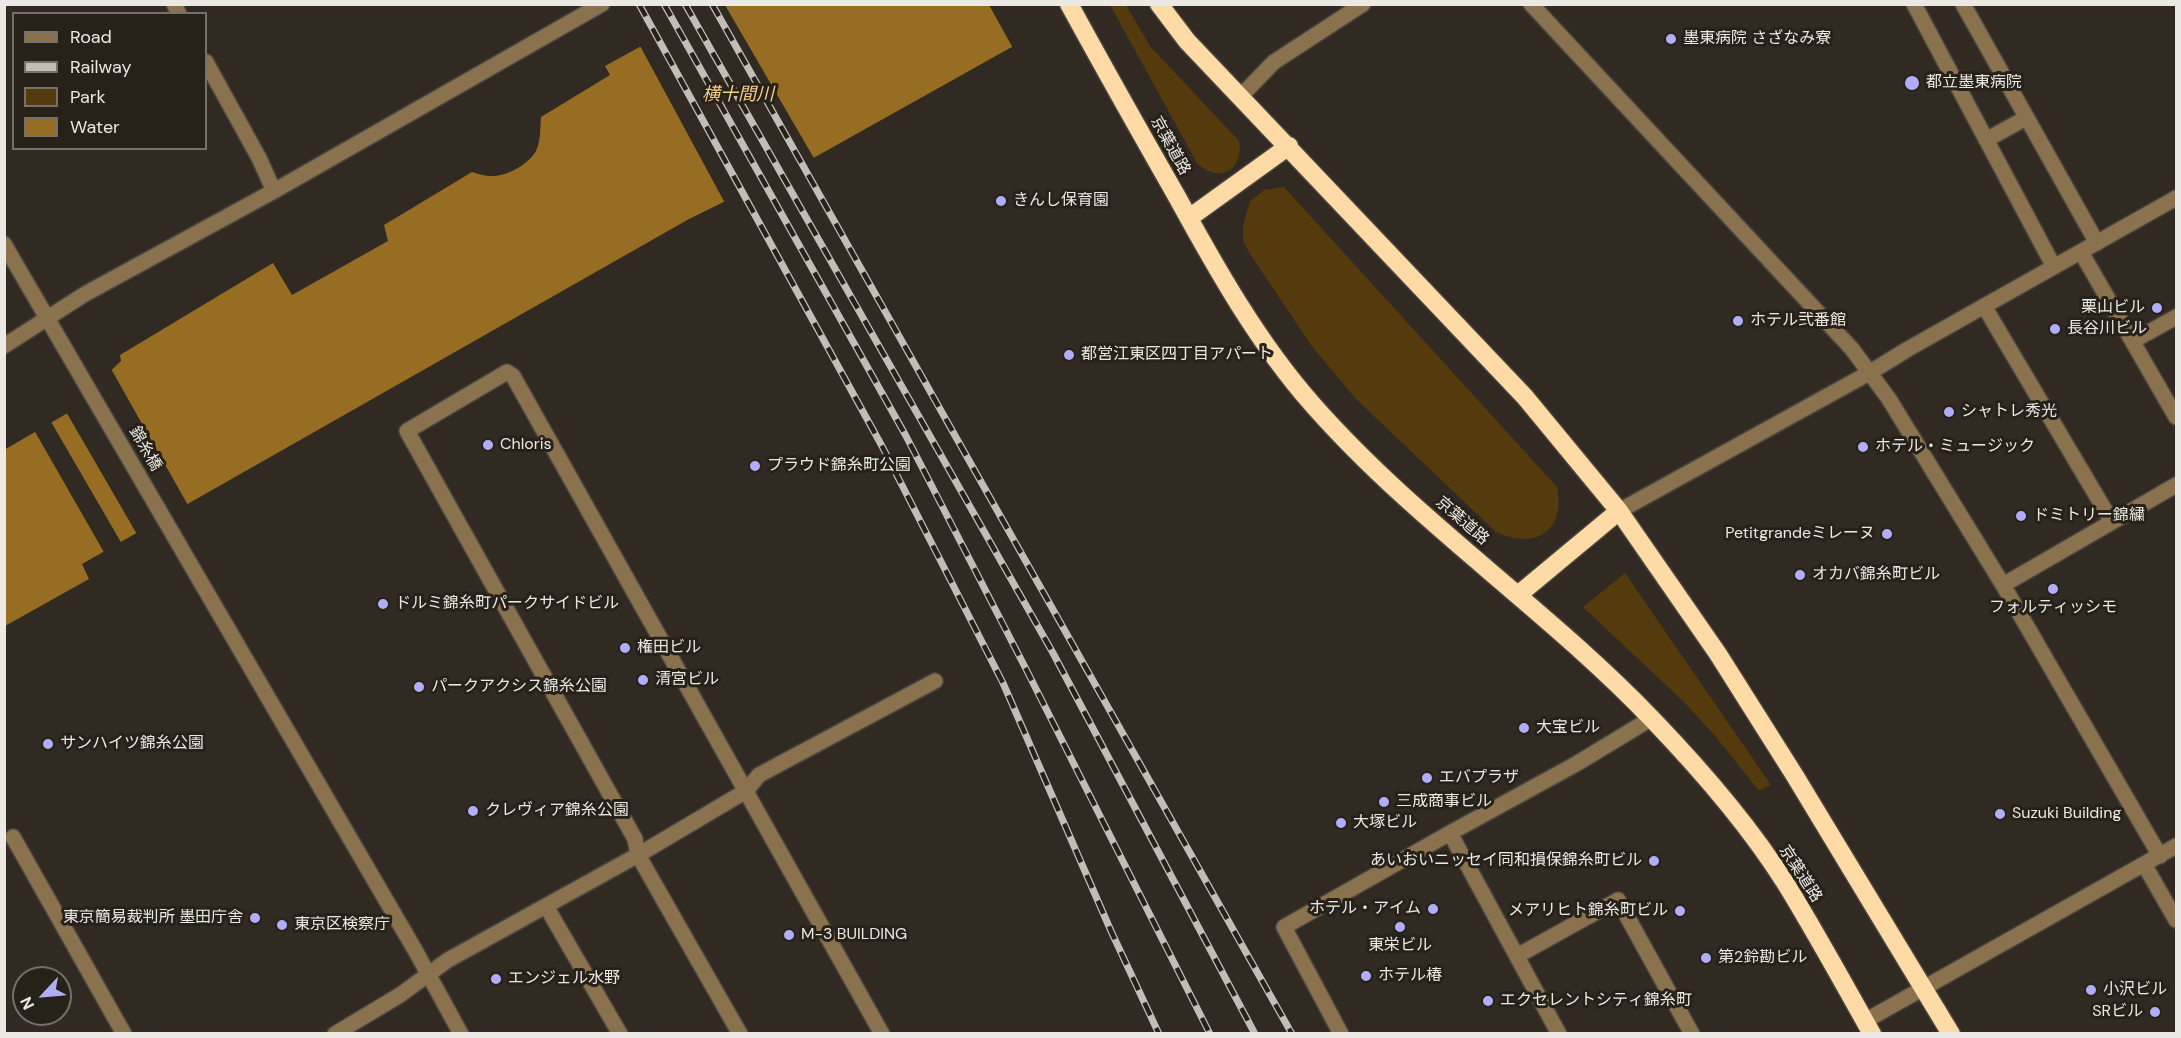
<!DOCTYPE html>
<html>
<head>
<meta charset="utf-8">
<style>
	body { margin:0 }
	#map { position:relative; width:2181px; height:1038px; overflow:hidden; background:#302a22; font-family:"DM Sans",sans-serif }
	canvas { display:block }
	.frame { position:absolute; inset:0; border:6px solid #ece8e3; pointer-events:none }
	.legend { position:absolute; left:12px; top:12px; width:195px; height:138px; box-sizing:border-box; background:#262119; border:2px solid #75716a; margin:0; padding:8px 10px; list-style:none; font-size:18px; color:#ece8e3 }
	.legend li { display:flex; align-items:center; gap:12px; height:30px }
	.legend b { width:30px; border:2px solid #75716a }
	.north { position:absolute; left:12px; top:966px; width:60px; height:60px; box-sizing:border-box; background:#262119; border:2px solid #75716a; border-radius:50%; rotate:244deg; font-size:16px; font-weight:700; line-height:24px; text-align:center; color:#ece8e3 }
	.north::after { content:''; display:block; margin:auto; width:21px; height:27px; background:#b2adf9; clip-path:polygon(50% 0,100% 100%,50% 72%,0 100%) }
</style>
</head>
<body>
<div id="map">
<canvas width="2181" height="1038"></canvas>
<div class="frame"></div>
<ul class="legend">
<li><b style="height:8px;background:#8a724f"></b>Road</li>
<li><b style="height:8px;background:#c1bdb7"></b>Railway</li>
<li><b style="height:16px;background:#543a0c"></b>Park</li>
<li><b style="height:16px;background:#976d23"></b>Water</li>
</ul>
<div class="north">N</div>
</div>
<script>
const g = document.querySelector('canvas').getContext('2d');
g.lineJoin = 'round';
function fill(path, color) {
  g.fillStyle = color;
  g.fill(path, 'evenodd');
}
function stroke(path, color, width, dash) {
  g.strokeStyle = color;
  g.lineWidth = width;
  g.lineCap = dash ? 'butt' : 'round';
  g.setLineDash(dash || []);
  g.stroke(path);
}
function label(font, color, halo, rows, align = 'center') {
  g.font = font + ' "DM Sans","Noto Sans JP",sans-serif';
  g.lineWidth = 6;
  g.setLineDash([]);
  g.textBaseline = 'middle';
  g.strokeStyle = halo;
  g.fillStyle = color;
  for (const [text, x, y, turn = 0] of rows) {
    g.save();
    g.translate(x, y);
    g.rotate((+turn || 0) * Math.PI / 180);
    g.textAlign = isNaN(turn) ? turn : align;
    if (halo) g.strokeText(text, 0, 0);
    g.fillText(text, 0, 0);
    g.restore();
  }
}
const green = new Path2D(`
	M1110,5h16l24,41 89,95c5,30 -20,43 -42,22z
	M1284,187l273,300c9,45 -22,63 -61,45l-140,-133 -45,-54 -61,-91 -7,-13v-15l7,-25 14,-11z
	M1625,573l146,212 -12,6 -43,-54 -31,-34 -102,-96z`);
const water = new Path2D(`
	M716,5h383l-89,43 -193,108 -128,63 -607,345 7,15 -84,47 -1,-176 62,-36 55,-53 -1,-6 153,-92 19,32 96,-54 -4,-16 88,-53c6,2 13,4 19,4 15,1 38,-12 45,-25 5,-11 4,-23 5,-34l69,-42 -5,-9z`);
const pier = new Path2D(`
	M710,4l15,1 90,155 -89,45 -87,-161z
	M1102,4l-1,3 -87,43 -25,-45z
	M110,367l79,140 -51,29 -73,-126z
	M50,420l72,124 -17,10 -71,-124z`);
const minor = new Path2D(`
	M174,4l5,10
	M1531,4l321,345 37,50 114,186 157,271
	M1914,4l140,263
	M1963,4l134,239
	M206,62l53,96 15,33
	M1241,96l33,-34 89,-58
	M1986,140l40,-22
	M4,244l411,706 46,84
	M2081,252l95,165
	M1984,306l128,216
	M2133,341l43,-24
	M4,346l81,-52 189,-103 328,-187
	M1619,511l250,-138 39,-24 268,-151
	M2003,585l173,-100
	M1450,833l126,-69 76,-46
	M13,837l111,197
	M2144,864l32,56
	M546,906l74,128
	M1517,956l101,-56 74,134
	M1865,1021l311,-175
	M335,1034l65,-39 48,-35 190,-105 108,-64 13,-16 176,-94
	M740,1034l-102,-179 -3,-16 -228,-408 100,-59 6,4 369,658
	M1341,1034l-57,-107 166,-94 109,201`);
const highway = new Path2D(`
	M1069,4c35,64 71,128 107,191 40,73 82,148 137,210 103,117 233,203 340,315 48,50 96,105 133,164 30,49 58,100 86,150
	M1159,4l28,37 338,356 94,114 99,143 77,122 156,258
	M1189,218l100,-72
	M1518,595l101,-84`);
const rail = new Path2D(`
	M639,4l244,444 120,235 108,248 48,103
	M664,4l242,432 120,233 184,365
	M685,4l368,649 202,381
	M712,4l580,1030`);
const markers = [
	[1671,39,6,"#b2adf9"],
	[1912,83,8,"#b2adf9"],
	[1001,201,6,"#b2adf9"],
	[2157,308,6,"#b2adf9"],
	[1738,321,6,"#b2adf9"],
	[2055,329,6,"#b2adf9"],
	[1069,355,6,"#b2adf9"],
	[1949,412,6,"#b2adf9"],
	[488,445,6,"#b2adf9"],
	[1863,447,6,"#b2adf9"],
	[755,466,6,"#b2adf9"],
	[2021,516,6,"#b2adf9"],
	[1887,534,6,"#b2adf9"],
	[1800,575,6,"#b2adf9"],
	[2053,589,6,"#b2adf9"],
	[383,604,6,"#b2adf9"],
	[625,648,6,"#b2adf9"],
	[643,680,6,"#b2adf9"],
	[419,687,6,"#b2adf9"],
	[1524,728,6,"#b2adf9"],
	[48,744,6,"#b2adf9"],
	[1427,778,6,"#b2adf9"],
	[1384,802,6,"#b2adf9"],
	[473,811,6,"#b2adf9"],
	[2000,814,6,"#b2adf9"],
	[1341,823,6,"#b2adf9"],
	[1654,861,6,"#b2adf9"],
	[1433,909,6,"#b2adf9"],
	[1680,911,6,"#b2adf9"],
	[255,918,6,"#b2adf9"],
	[282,925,6,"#b2adf9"],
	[1400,927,6,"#b2adf9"],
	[789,935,6,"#b2adf9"],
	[1706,958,6,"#b2adf9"],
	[1366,976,6,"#b2adf9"],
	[496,979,6,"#b2adf9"],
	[2091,990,6,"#b2adf9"],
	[1488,1001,6,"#b2adf9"],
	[2155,1012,6,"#b2adf9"]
];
const poiNames = [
	["墨東病院 さざなみ寮",1683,39],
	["都立墨東病院",1926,83],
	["きんし保育園",1013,201],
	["栗山ビル",2145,308,"right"],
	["ホテル弐番館",1750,321],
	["長谷川ビル",2067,329],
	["都営江東区四丁目アパート",1081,355],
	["シャトレ秀光",1961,412],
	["Chloris",500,445],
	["ホテル・ミュージック",1875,447],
	["プラウド錦糸町公園",767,466],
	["ドミトリー錦繍",2033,516],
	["Petitgrandeミレーヌ",1875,534,"right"],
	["オカバ錦糸町ビル",1812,575],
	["ドルミ錦糸町パークサイドビル",395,604],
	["フォルティッシモ",2053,608,"center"],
	["権田ビル",637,648],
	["清宮ビル",655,680],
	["パークアクシス錦糸公園",431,687],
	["大宝ビル",1536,728],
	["サンハイツ錦糸公園",60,744],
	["エバプラザ",1439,778],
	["三成商事ビル",1396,802],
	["クレヴィア錦糸公園",485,811],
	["Suzuki Building",2012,814],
	["大塚ビル",1353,823],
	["あいおいニッセイ同和損保錦糸町ビル",1642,861,"right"],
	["ホテル・アイム",1421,909,"right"],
	["メアリヒト錦糸町ビル",1668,911,"right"],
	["東京簡易裁判所 墨田庁舎",243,918,"right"],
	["東京区検察庁",294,925],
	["M-3 BUILDING",801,935],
	["東栄ビル",1400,946,"center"],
	["第2鈴勘ビル",1718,958],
	["ホテル椿",1378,976],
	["エンジェル水野",508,979],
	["小沢ビル",2103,990],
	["エクセレントシティ錦糸町",1500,1001],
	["SRビル",2143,1012,"right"]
];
const streetNames = [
	["京葉道路",1170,146,61],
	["錦糸橋",145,449,60],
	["京葉道路",1462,521,41],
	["京葉道路",1800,874,57]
];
const waterNames = [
	["横十間川",738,95]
];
fill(green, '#543a0c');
fill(water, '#976d23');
fill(pier, '#302a22');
stroke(minor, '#4a453d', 18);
stroke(highway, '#4a453d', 21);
stroke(minor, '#8a724f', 15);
stroke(highway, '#fddaa6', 18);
stroke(rail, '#c1bdb7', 7);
stroke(rail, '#262119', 4.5, [14]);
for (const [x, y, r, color] of markers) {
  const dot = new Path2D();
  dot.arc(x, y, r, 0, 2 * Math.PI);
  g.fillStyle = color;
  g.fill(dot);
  stroke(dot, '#262119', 2);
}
label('16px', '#ece8e3', '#262119', poiNames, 'left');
label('16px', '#ece8e3', '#262119', streetNames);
label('italic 18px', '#f7cb8b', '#262119', waterNames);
</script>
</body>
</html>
